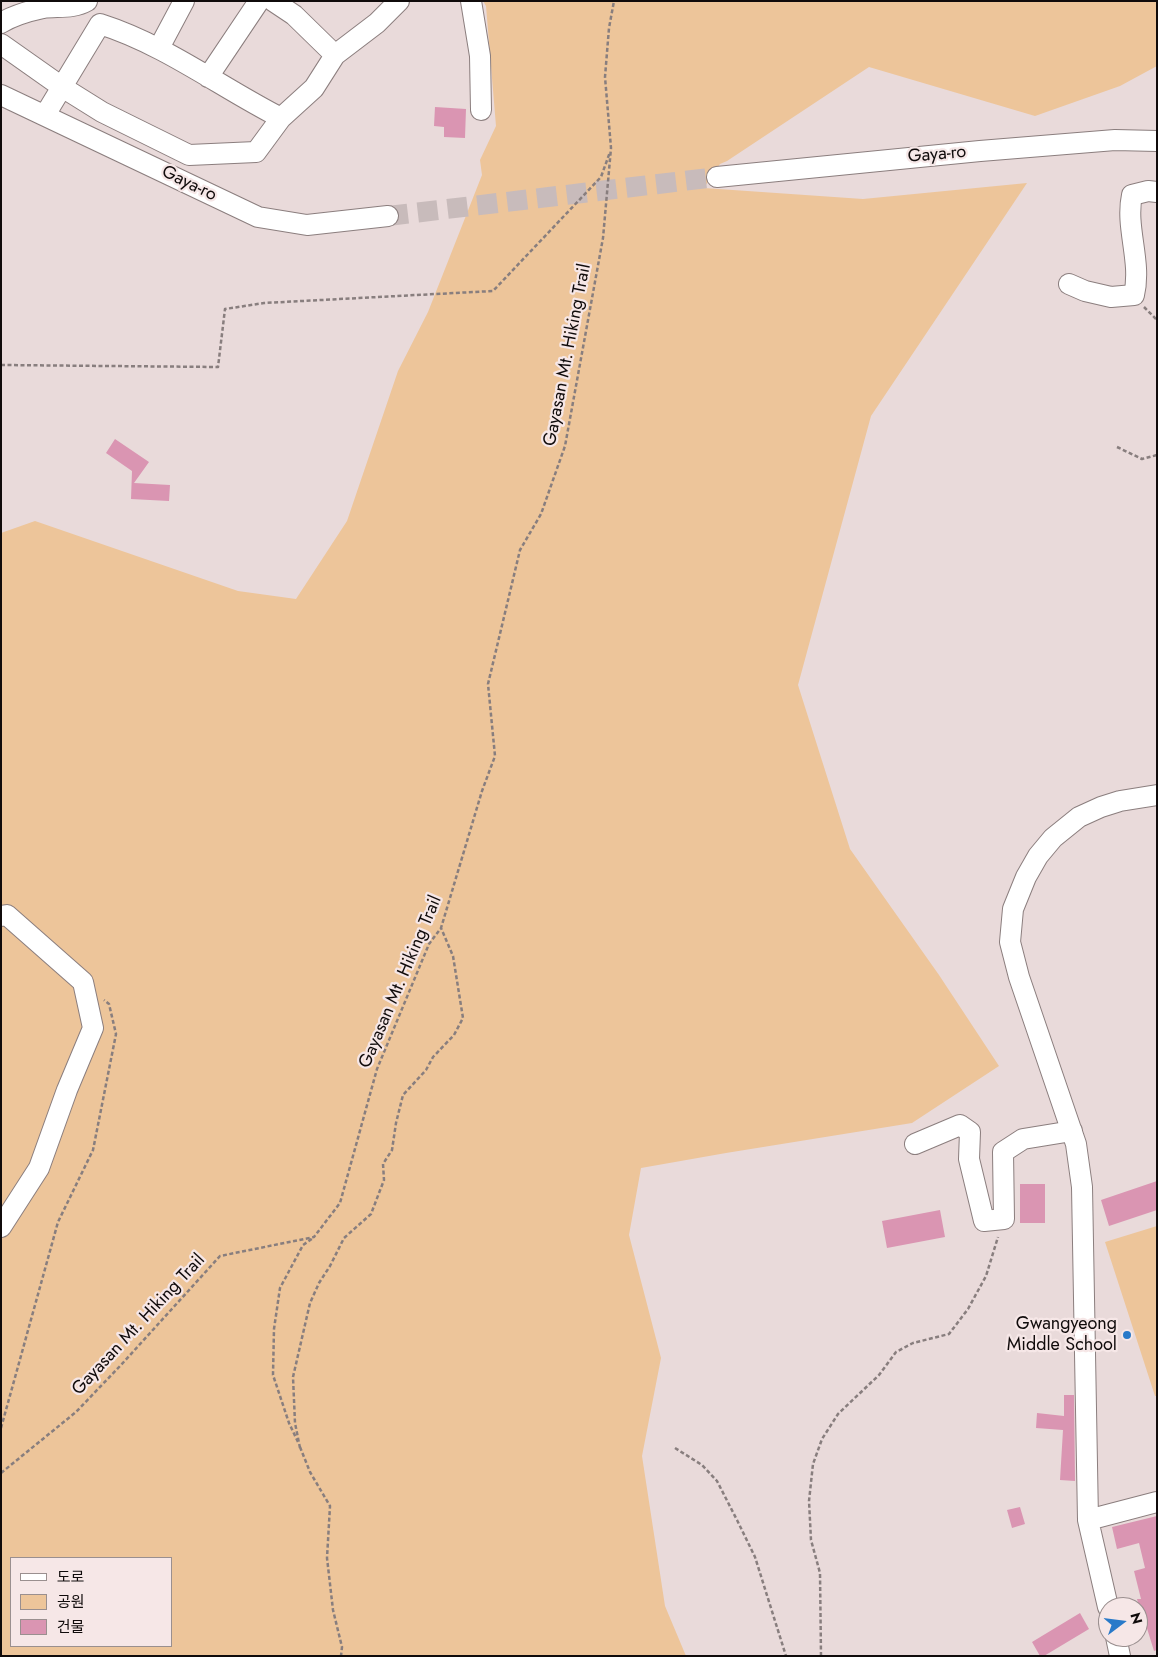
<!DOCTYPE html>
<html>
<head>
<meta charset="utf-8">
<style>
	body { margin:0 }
	#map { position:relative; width:1158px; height:1657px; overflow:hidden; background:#e9dada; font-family:Jost,"Noto Sans KR",sans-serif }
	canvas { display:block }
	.frame { position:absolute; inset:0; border:2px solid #100b0b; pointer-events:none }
	.legend { position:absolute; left:10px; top:1557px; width:162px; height:90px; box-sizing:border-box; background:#f6e7e7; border:1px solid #9a8f8f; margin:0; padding:6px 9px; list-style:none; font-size:15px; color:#100b0b }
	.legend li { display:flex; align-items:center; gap:10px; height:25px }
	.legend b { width:25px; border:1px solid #9a8f8f }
	.north { position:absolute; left:1098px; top:1597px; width:50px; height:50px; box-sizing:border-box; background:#f6e7e7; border:1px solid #9a8f8f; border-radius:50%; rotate:75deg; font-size:14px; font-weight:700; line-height:20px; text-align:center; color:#100b0b }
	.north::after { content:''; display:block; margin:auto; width:18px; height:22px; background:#297ac9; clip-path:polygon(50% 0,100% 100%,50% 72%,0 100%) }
</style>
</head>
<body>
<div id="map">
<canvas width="1158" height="1657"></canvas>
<div class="frame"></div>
<ul class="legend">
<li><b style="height:6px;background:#fff"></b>도로</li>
<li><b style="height:14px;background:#edc59a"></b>공원</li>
<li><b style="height:14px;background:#da95b2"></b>건물</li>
</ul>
<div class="north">N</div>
</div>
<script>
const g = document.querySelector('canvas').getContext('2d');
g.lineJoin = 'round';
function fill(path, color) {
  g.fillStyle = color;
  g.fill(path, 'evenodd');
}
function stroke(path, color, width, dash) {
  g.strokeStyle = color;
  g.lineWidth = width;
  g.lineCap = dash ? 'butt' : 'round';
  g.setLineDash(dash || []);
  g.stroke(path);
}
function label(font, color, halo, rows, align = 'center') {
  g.font = font + ' Jost,sans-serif';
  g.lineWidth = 4.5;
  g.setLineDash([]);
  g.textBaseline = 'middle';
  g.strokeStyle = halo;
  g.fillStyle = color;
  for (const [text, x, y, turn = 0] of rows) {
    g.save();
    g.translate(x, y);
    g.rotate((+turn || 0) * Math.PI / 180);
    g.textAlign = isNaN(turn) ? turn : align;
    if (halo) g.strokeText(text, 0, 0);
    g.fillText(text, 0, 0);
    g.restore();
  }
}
const green = new Path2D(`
	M483,1h674v65l-37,20 -85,30 -166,-49 -142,94 -7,3 -16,24 159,11 164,-16 -156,233 -73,269 52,164 89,126 60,91 -87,57 -186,30 -85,15 -12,67 32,123 -19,98 23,150 21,50h-685v-1123l34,-12 203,70 58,8 51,-78 51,-150 30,-59 54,-137 -2,-15 16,-34 -10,-120zM11,1558h160v88h-160z
	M1157,1226v170h-2l-50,-154z`);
const building = new Path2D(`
	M435,107l31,2 -1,29 -21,-1v-10l-10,-1z
	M115,439l34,23 -15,21 36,2 -1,16 -38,-2 1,-28 -26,-18z
	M1157,1181v29l-48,16 -8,-26z
	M1020,1184h25v39h-25z
	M940,1210l5,27 -58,11 -5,-27z
	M1064,1395h10l1,86 -15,-1 3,-50 -27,-2 1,-15 27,3z
	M1020,1507l5,17 -13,4 -5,-18z
	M1157,1516v134l-3,1 -8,-26 -2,1 -7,-27h4l-7,-28 11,-3 -6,-25 -22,6 -5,-22z
	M1080,1613l9,16 -45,27h-4l-8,-14z`);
const minorTunnel = new Path2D(`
	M388,216l329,-39`);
const path = new Path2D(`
	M1144,307l13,13
	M1,365l217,2 7,-58 39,-6 229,-12 108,-114 9,-25
	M1117,447l25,12 15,-4
	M1,1428l57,-206 35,-72 23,-116 -7,-30 -5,-4
	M298,1442l-9,-19 -16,-48 1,-46 6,-41 23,-43 10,-7
	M300,1447l10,25 20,34 -3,52 6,52 9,37 -1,9
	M300,1448l-5,-25 -2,-46 17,-74 9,-20 11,-17 14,-28 27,-24 13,-34 -1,-16 9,-14 4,-27 7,-28 23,-25 7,-13 21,-22 9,-17 -10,-62 -12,-28
	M675,1448l27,17 15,16 20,39 18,37 31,99
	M1,1473l75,-61 45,-47 99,-109 94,-19 26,-34 37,-134 52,-125 12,-16 41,-137 13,-35 -7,-72 32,-134 21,-36 24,-68 38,-208 8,-90 -6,-71 4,-49 5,-27
	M821,1656l-1,-83 -9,-33 -2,-39 4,-37 9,-25 16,-25 41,-39 17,-23 17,-9 36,-9 19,-25 18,-33 12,-39`);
const minor = new Path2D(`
	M273,1l21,14 41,40
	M471,1l9,55 1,54
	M1,23c13,-8 28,-12 42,-15 15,-2 30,1 44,-7
	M1,44l61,43 40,25 87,43 67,-3 25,-34
	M159,48l25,-47
	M208,77l51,-76
	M1,95l257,122 49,8 81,-9
	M45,115l55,-91c66,21 120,63 181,94l33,-30 21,-33 42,-32 22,-22
	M717,177l263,-26 135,-11 42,1
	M1069,284l16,7 26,6 23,-2c8,-34 -9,-67 -2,-100l16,-4 9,1
	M1,916l6,-1 76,67 10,46 -26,62 -28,78 -38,59
	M915,1144l45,-19 10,7 -1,27 15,62 20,-2 -1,-67 20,-13 49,-8
	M1088,1520l69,-18
	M1108,1607l-20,-87 -6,-333 -6,-43 -57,-167 -9,-35 3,-33 13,-32 12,-21 15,-18 26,-21 22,-10 19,-6 37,-6
	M1116,1637l4,19`);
const markers = [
	[1127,1335,5,"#297ac9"]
];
const streetNames = [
	["Gaya-ro",937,155,-5],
	["Gaya-ro",189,184,26],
	["Gayasan Mt. Hiking Trail",568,355,-79],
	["Gayasan Mt. Hiking Trail",401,982,-67],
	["Gayasan Mt. Hiking Trail",139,1325,-47]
];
const poiNames = [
	["Gwangyeong",1117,1325],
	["Middle School",1117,1346]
];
fill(green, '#edc59a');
fill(building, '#da95b2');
stroke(minorTunnel, '#c8bbbb', 20, [20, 10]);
stroke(minor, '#8b7e7e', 22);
stroke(path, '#887e7e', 2.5, [4, 2.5]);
stroke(minor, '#fff', 20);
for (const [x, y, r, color] of markers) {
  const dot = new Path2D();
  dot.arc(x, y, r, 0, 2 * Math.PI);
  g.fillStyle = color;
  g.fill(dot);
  stroke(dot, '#f6e7e7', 2);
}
label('18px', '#100b0b', '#f6e7e7', streetNames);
label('18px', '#100b0b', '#f6e7e7', poiNames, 'right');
</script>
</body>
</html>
